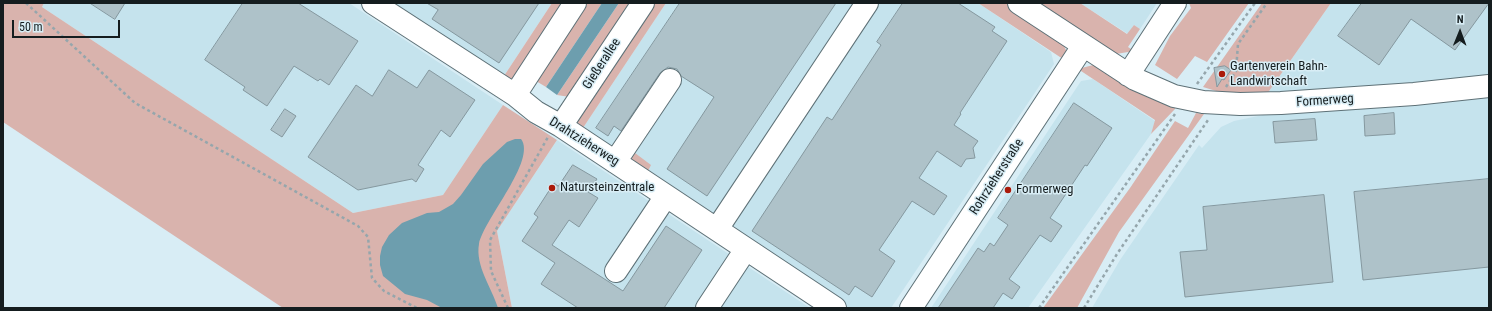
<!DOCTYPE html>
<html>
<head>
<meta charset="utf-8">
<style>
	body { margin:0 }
	#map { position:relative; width:1492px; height:311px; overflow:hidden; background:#d8edf5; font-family:"Roboto Condensed",sans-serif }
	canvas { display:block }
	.frame { position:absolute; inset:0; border:4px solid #151d1f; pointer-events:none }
	.north { position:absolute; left:1440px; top:12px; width:40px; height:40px; -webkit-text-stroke:3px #d8edf5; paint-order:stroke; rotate:1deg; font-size:11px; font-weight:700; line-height:16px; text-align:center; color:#151d1f }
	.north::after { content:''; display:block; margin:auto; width:14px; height:18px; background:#151d1f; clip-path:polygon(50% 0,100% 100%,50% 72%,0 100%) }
	.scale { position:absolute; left:12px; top:20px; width:108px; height:18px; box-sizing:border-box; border:2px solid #151d1f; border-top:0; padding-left:5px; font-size:12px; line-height:14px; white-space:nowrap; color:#151d1f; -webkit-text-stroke:3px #d8edf5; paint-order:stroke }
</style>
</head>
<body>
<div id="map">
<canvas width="1492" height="311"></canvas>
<div class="frame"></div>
<div class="north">N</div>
<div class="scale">50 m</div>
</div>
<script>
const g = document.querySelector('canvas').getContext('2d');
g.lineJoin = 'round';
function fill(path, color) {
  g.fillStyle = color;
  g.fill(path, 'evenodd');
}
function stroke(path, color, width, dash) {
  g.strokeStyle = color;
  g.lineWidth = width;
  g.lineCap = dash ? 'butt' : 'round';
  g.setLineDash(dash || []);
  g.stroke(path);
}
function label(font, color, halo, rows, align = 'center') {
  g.font = font + ' "Roboto Condensed",sans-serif';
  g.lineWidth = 3;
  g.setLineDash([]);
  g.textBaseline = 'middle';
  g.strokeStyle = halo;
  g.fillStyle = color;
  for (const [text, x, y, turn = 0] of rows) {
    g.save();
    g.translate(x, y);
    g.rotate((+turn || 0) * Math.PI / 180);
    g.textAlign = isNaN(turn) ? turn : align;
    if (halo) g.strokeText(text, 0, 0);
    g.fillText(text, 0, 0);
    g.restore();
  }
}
const built = new Path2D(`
	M44,3h305l154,102 -60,90 -90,18 -311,-206z
	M388,3h164l-50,76z
	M666,3h312l73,49 3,12 -163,244h-43l-204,-135 -17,-15 -46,-27z
	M1080,3h77l-17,26 -6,-4 -6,9z
	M1331,3h158v75l-222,16z
	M1093,79l62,42 -4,13 -123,174h-97l150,-227z
	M1489,98v210h-397l28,-48 79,-115 3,3 19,-21 13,-6 29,-6 133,-8z
	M557,140l253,168h-298l-15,-77z`);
const green = new Path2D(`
	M3,3h41l-2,4 311,206 90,-18 60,-90 54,35 -60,91 15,77h-229l-280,-186z
	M552,3h18l-51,77 -17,-1z
	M581,3h21l-56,84 -15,-9z
	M619,3h20l-63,95 -19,-3z
	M651,3h15l-85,128 -7,-5v-6z
	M978,3h28l54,35 6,12v11z
	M1033,3h47l47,31 7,-9 6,4 -12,18 6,4 -24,4z
	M1189,3h60l-42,59 -12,-6 -18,23 -22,-14 15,-29 21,-28z
	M1262,3h69l-64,91h-41l-23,-7z
	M1097,64l79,39 -1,6 -24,25 4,-14 -77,-51z
	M1196,113l8,1 -85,118 -42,76h-34l87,-120 45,-67 13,7z
	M631,150l20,15 -3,6 -20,-9z`);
const water = new Path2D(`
	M602,3h17l-62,92 -11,-8z
	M515,139h6c16,21 -37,80 -42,105 -4,22 13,44 19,64h-56l-15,-8 -22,-6 -22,-18 -3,-11v-9l2,-9 7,-12 13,-12 25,-10 12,-1 14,-8 8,-9 22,-31 24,-22z`);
const building = new Path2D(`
	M90,3h35l-10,16z
	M243,3h55l60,38 -29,44 -9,-6 -2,2 -24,-15 -27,40 -24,-16 2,-3 -40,-27z
	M427,3h112l-40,60 -67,-44 6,-9z
	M680,3h156l-129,193 -40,-27 47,-72 -33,-21 -4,-7 -9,-2 -8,6 -39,58 -7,-5 -6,10 -12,-8z
	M903,3h55l37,24 -3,4 15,10 -47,72 1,1 -7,11 24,16 -5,7 2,10 -9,1 -5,8 -24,-16 -18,27 28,18 -13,19 -22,-14 -33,49 16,11 -23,36 -17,-11 -6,9 -97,-64 75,-114 5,3 49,-75 -4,-3z
	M1362,3h127l-34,47 -44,-31 -32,46 -41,-29z
	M1225,66l6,4 -7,10 -2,-1 -5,8 -3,-19z
	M389,70l28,18 12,-18 46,30 -25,37 -9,-7 -23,35 6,4 -8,13 -4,-3 -54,11 -50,-33 48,-72 16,11z
	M1074,103l38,25 -25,38 -2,-1 -35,53 12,8 -11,16 -11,-7 -12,17 -19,27 11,8 -8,12 -9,-6 -10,15h-55l40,-60 6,4 6,-9 4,3 14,-21 -10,-7z
	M285,109l11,7 -14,21 -11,-7z
	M1394,113l1,21 -30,2 -1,-20z
	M1315,119l2,21 -42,3 -2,-21z
	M573,165l24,14 -9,13 10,6 -19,29 -10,-7 -17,25 71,46 43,-65 36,24 -38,58h-86l-37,-24 14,-21 -33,-22 16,-24 -4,-3 20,-31 4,3z
	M1489,179v88l-126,13 -9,-88z
	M1324,195l9,87 -148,15 -5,-45 27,-2 -4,-43z`);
const path = new Path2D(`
	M26,3l109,100 223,123 10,11 4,41 12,13 33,17
	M1197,84l58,-81
	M1226,87l10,-16 2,-27 29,-41
	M508,308l-17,-37 -1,-31 58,-103
	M1039,308l136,-194
	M1084,308l33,-54 91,-134`);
const minor = new Path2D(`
	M373,3l142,92 21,17 25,14 274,182
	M1019,3l116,76 39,17 29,6 37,2 41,-1 133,-9 75,-8
	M1128,75l47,-72
	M515,95l60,-92
	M561,126l82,-123
	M615,162l55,-82
	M717,229l150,-226
	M616,271l50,-75
	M707,308l39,-59
	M911,308l172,-262`);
const markers = [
	[1222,74,4,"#aa1a0a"],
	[552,188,4,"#aa1a0a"],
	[1008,190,4,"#aa1a0a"]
];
const streetNames = [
	["Gießerallee",602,64,-57],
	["Formerweg",1325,101,-4],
	["Drahtzieherweg",584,142,32],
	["Rohrzieherstraße",997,177,-57]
];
const poiNames = [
	["Gartenverein Bahn-",1230,67],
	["Landwirtschaft",1230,82],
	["Natursteinzentrale",560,188],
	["Formerweg",1016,190]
];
fill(built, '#c5e3ed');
fill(green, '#d9b3ad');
fill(water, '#6d9eae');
fill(building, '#aec2c9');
stroke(building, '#85989f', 1);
stroke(minor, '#5e7177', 24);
stroke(path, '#95a6ac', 2.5, [3, 3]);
stroke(minor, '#fff', 22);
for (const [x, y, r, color] of markers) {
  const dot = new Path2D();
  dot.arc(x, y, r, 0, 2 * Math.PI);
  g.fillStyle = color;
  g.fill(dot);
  stroke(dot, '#d8edf5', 1.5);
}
label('13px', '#151d1f', '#d8edf5', streetNames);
label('13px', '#151d1f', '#d8edf5', poiNames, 'left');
</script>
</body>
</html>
